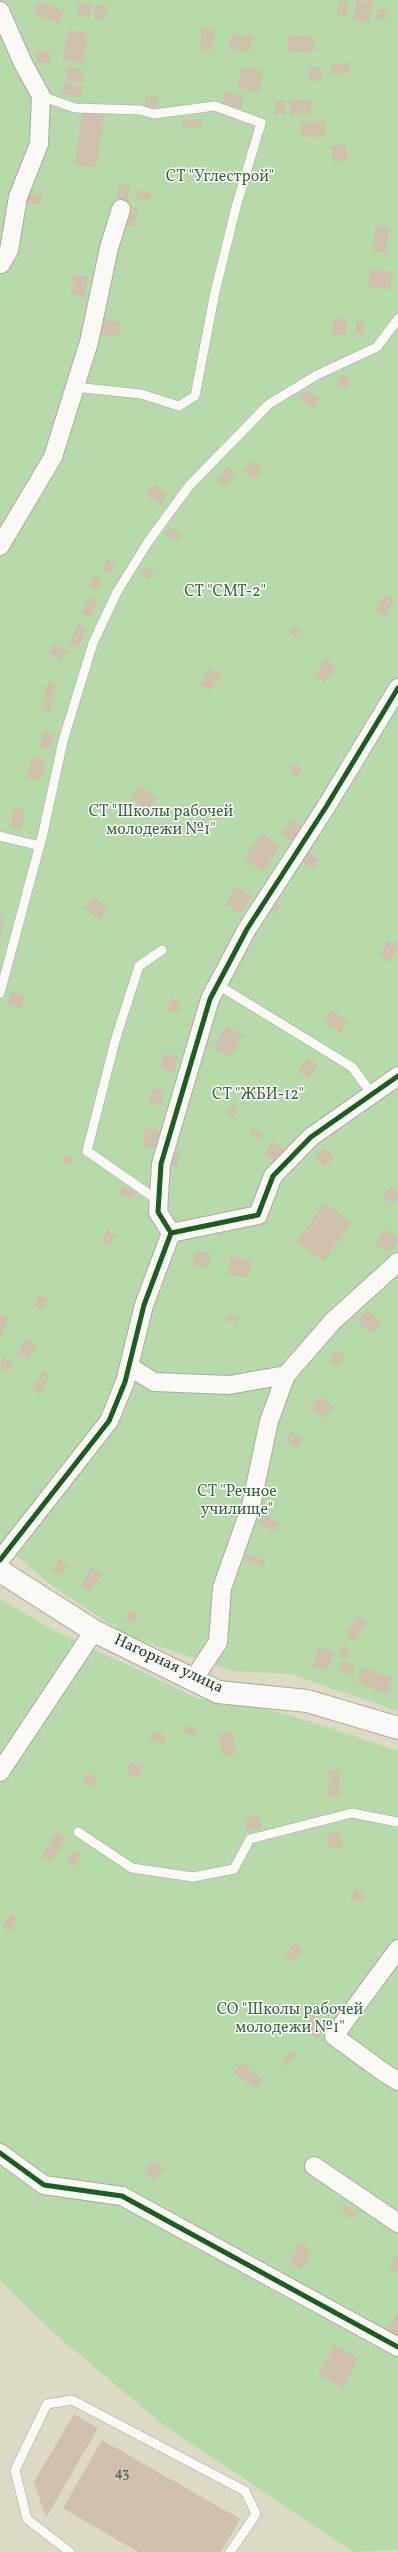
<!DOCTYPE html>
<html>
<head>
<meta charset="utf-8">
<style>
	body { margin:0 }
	canvas { display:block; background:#dcd9c4 }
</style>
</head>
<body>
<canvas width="398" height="2552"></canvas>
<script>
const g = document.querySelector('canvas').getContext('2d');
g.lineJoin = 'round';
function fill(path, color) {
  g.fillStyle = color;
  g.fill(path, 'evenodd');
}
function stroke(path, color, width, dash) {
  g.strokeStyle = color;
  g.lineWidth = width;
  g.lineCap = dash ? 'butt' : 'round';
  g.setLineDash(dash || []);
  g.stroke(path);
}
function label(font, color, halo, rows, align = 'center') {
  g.font = font + ' Vollkorn,serif';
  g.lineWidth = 3;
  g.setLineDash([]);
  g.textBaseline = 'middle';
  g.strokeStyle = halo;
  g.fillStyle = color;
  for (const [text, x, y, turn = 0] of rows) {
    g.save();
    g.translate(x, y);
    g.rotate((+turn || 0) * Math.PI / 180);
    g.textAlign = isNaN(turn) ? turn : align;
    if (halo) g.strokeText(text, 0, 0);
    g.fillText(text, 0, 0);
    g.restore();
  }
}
const green = new Path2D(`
	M0,0h398v1711l-108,-37 -57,-3 -105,-35 -77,-51 -51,-43z
	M0,1599l53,31 146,69c69,5 134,30 199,52v799l-45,2 -192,-129 -107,-90 -54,-52z`);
const building = new Path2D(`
	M356,0l17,1 -4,22 -16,-3z
	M39,1l25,10 -5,13 -25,-10z
	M339,1l10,1 -2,14 -10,-2z
	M79,2l13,2 -2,13 -13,-2z
	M96,4l12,2 -2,13 -12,-1z
	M378,9l10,2 -2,9 -10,-2z
	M202,28l13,2 -3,21 -13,-2z
	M68,30l20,3 -5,31 -20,-4z
	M232,33l21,3 -3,16 -21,-3z
	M289,34l26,4 -2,16 -27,-4z
	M38,50l13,3 -1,11 -14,-2z
	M349,63l1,9 -19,3 -1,-10z
	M68,67l16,3 -2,13 -16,-2z
	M241,67l22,4 -3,21 -22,-4z
	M320,67l2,13 -13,1 -1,-13z
	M64,83l19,3 -2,11 -19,-3z
	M224,93l19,2 -1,13 -19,-2z
	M157,96l2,10 -13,3 -1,-11z
	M311,99v15h-21v-14z
	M285,100v15h-10v-14z
	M83,112l22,3 -9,53 -22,-4z
	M202,119v8h-19l-1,-7z
	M326,121v15l-25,1v-15z
	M331,145h15l1,16 -15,1z
	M119,184l11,2 -2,16 -12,-2z
	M137,191l14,2 -1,7 -14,-2z
	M29,193l13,1 -1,11 -14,-2z
	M125,206l13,2 -3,19 -13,-2z
	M376,225l14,2 -4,26 -14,-2z
	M371,269l22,3 -3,17 -22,-3z
	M74,275l14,2 -3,20 -14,-3z
	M334,317l13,2 -2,17 -13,-2z
	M101,319l20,3 -3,15 -19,-3z
	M356,321l8,1 -1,12 -8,-1z
	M342,374l9,7 -5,8 -10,-6z
	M306,389l14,10 -6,10 -15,-10z
	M251,460l12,8 -8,11 -11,-8z
	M228,467l8,8 -13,12 -7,-8z
	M154,484l14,9 -7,11 -14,-8z
	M169,527l11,7 -3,7 -12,-7z
	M107,559l9,5 -6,9 -8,-5z
	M145,567l10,6 -5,7 -9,-6z
	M94,575l9,5 -7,11 -8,-5z
	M385,594l9,6 -10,17 -10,-6z
	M89,597l9,4 -8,17 -9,-4z
	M78,624l9,4 -9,20 -9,-4z
	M293,625l8,5 -5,7 -7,-5z
	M53,644l14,6 -5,10 -13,-6z
	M325,659l11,7 -11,16 -10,-7z
	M210,668l11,6 -11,17 -10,-6z
	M48,681l10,3 -5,16 -10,-3z
	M43,700l10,3 -3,9 -9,-3z
	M44,731l10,3 -4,14 -10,-2z
	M32,757l14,3 -5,21 -14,-3z
	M294,764l8,5 -5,8 -8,-5z
	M140,785l17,13 -10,12 -16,-13z
	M14,807l11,3 -4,20 -11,-2z
	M292,819l11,7 -10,16 -11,-7z
	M261,833l19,13 -17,26 -19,-12z
	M308,852l11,7 -6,10 -11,-7z
	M237,886l15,10 -12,18 -15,-10z
	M93,897l15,11 -8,12 -15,-12z
	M277,903l4,2 -6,10 -4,-3z
	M0,916l4,1 -3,18 -1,-1z
	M389,940l9,5 -8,17 -10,-7z
	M11,992l13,3 -3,13 -14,-3z
	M170,998l10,3 -3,13 -10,-3z
	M332,1010l16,11 -7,12 -17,-11z
	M226,1025l17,10 -13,23 -17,-10z
	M164,1053l14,3 -4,16 -13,-3z
	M307,1058l11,7 -9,14 -11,-7z
	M152,1088l12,3 -3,15 -12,-3z
	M233,1104l6,4 -6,10 -6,-3z
	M146,1128l15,3 -4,18 -15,-4z
	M252,1128l11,6 -3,6 -11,-6z
	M272,1141l12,8 -8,13 -12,-7z
	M326,1148l8,11 -11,8 -8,-10z
	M172,1152l8,2 -3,13 -8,-2z
	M65,1155l9,3 -2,7 -10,-3z
	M124,1186l11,6 -4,7 -12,-6z
	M391,1187l7,5v5l-6,7 -9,-8z
	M325,1203l27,20 -28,38 -28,-20z
	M385,1229l13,10 -9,15 -14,-11z
	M107,1230l8,4 -7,12 -7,-4z
	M195,1251l16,2 -2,14 -16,-1z
	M230,1257l21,3 -2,17 -21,-2z
	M40,1294l8,4 -6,12 -8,-5z
	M368,1310l13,14 -11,10 -13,-14z
	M0,1315l8,3 -8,23z
	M227,1315l11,1v6l-12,-2z
	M26,1339l11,7 -8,13 -11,-6z
	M336,1349l9,8 -8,10 -9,-7z
	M2,1357l11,6 -5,9 -8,-5z
	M43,1371l7,4 -11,19 -7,-4z
	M320,1396l13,11 -10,12 -13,-11z
	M293,1431l10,9 -7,9 -10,-9z
	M262,1514l18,9 -5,9 -17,-8z
	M248,1553l18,9 -3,6 -18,-9z
	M59,1559l9,6 -7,11 -9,-6z
	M92,1567l10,7 -12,18 -10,-7z
	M130,1610l9,5 -6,9 -8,-5z
	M357,1616l9,5 -11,20 -9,-5z
	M342,1645l8,3 -4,11 -8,-3z
	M319,1647l15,5 -7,19 -15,-5z
	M342,1661l13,5 -3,10 -13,-5z
	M362,1667l31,11 -6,16 -30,-11z
	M188,1724l9,6 -4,7 -9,-6z
	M232,1731l4,23 -14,2 -4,-22z
	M151,1732l15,4 -2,8 -15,-4z
	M131,1762l12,5 -5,11 -12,-6z
	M329,1770l11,1 -1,26h-11z
	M87,1772l11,7 -5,9 -11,-7z
	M260,1815l2,14 -15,2 -2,-13z
	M340,1831l3,15 -14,3 -3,-15z
	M57,1832l9,6 -15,24 -9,-6z
	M73,1850l10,6 -7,11 -10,-6z
	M353,1889l11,2 -2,11 -11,-2z
	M10,1913l8,5 -8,14 -8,-5z
	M294,1943l8,7 -10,12 -8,-7z
	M314,2015l14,12 -11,12 -13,-11z
	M293,2050l5,5 -12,12 -5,-5z
	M241,2063l22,17 -7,9 -22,-16z
	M154,2161l10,9 -10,11 -10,-10z
	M343,2204l14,10 -4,5 -13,-10z
	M300,2243l12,7 -11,20 -12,-7z
	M398,2254v20l-9,-6z
	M398,2312v24l-11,-7z
	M334,2345l24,14 -16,29 -24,-14z
	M74,2414l24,14 -52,90 -12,-36z
	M102,2440l138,79 -19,33h-83l-75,-44z`);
const service = new Path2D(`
	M41,96l34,12 65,2 14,4 61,-8 46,17 -25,84 -21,85 -20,104 -16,10 -38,-12 -67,-7
	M0,836l40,10
	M218,985l134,82 20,27
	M0,993l43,-160 20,-92 30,-98 24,-51 31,-50 41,-56 80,-82 48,-29 60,-28 21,-28
	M159,1201l-72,-50 28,-110 24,-75 23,-16
	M78,1832l54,36 61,9 41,-8 16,-30 102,-26 46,9
	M70,2552l-43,-33 -12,-49 32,-66 25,-4 173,91 11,23 -26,38`);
const minor = new Path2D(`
	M0,11l23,52 18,33 -2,48 -21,53 -9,53 -8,14
	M0,546l53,-89 36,-115 20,-94 12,-39
	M171,1233l-13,-21 3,-48 49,-165 37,-70 79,-122 72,-119
	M129,1366l25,16 75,3 57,-10 47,-54 65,-59
	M0,1560l109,-139 16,-39 19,-77 27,-72 87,-18 15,-39 38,-39 87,-61
	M193,1680l25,-38 4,-54 29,-82 18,-85 17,-46
	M0,1772l94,-141
	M398,1949l-64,87 52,38 12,7
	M0,2153l44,32 78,11 276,151
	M314,2166l84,57`);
const tertiary = new Path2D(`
	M0,1571l94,60 124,61 89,9 91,27`);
const cycleway = new Path2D(`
	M171,1233l-13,-21 3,-48 49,-165 37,-70 79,-122 72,-119
	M0,1560l109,-139 16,-39 19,-77 27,-72 87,-18 15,-39 38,-39 87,-61
	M0,2153l44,32 78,11 276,151`);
const numberNames = [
	["43",122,2474]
];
const parkNames = [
	["СТ \"Углестрой\"",220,178],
	["СТ \"СМТ-2\"",225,593],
	["СТ \"Школы рабочей",161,813],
	["молодежи №1\"",161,831],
	["СТ \"ЖБИ-12\"",258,1096],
	["СТ \"Речное",237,1493],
	["училище\"",237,1511],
	["СО \"Школы рабочей",290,2011],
	["молодежи №1\"",290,2029]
];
const streetNames = [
	["Нагорная улица",168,1665,25]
];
fill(green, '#b6daaa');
fill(building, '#d0c1ae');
stroke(service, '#abac9e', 10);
stroke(minor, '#abac9e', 20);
stroke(tertiary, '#abac9e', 24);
stroke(service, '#faf9f6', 9);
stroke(minor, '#faf9f6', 18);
stroke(tertiary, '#faf9f6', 22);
stroke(cycleway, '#1b5e20', 5);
label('14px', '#4b5e52', null, numberNames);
label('16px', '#3d644c', '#fdfcf7', parkNames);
label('16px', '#1f3d34', '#fdfcf7', streetNames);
</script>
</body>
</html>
